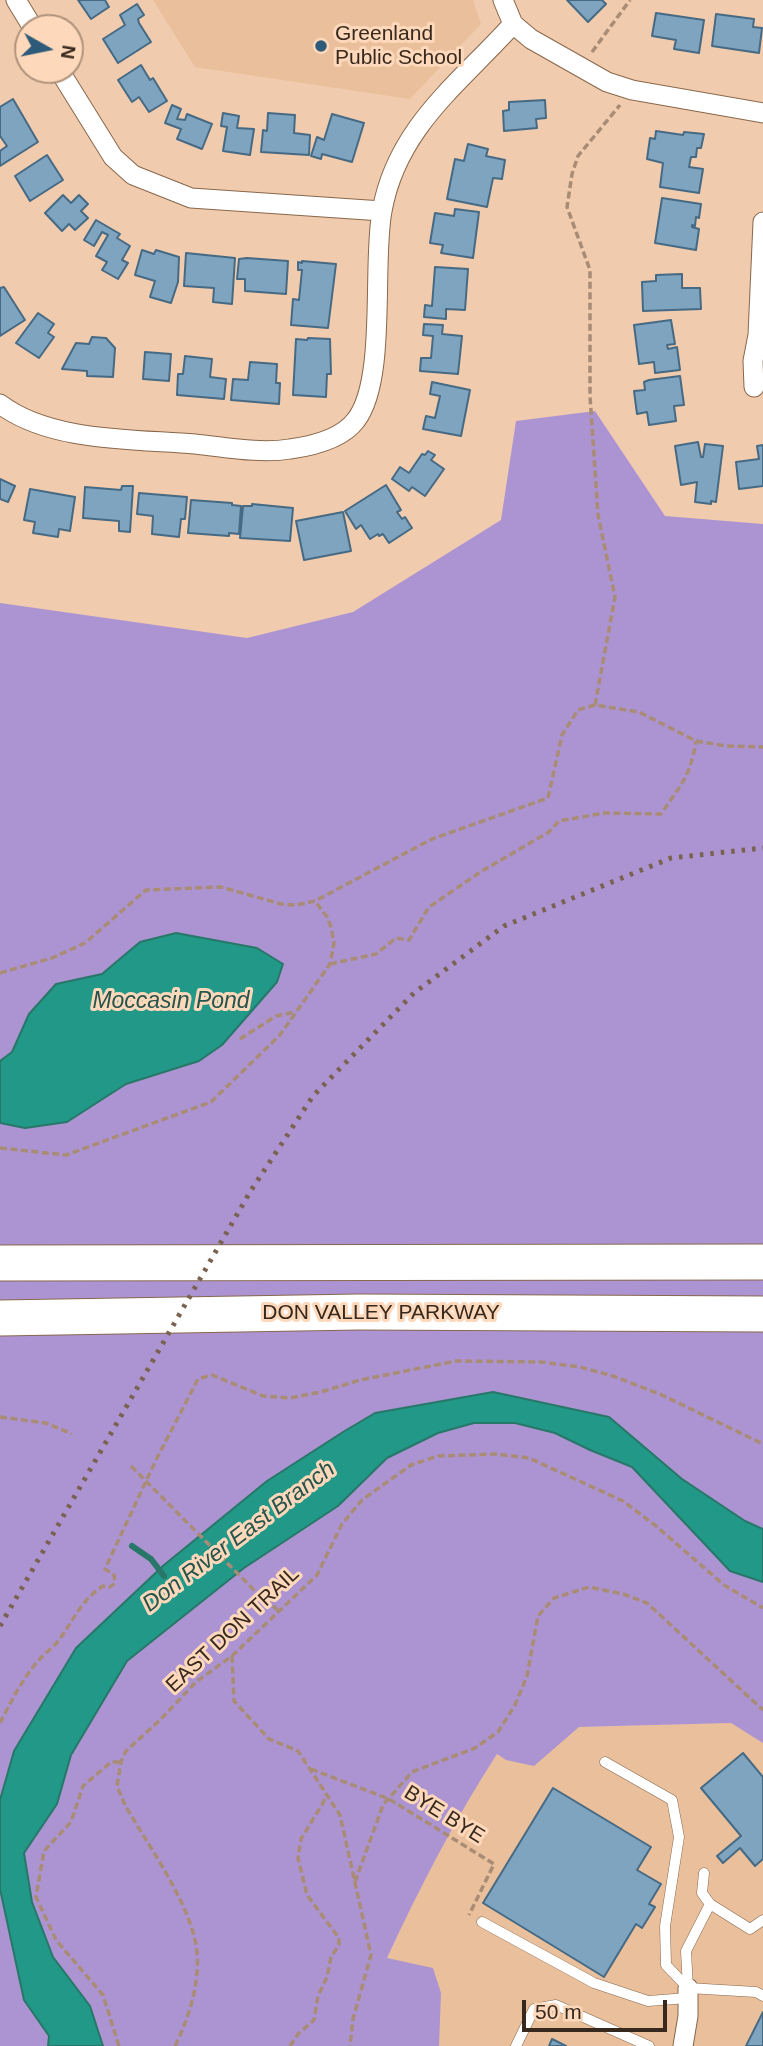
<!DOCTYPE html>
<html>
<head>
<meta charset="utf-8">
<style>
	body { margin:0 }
	#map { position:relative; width:763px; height:2046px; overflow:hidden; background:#f1cbad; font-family:Arial,sans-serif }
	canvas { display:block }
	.north { position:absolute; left:14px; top:14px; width:70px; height:70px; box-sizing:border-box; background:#fed8ba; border:2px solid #ae927b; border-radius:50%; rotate:99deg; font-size:19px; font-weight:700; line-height:28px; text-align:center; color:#37291d }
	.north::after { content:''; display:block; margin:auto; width:24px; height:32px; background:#2e5b7a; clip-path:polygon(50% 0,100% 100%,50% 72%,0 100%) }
	.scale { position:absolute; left:522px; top:2000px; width:145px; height:32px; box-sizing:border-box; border:4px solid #37291d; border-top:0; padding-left:9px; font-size:21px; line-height:24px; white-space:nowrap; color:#37291d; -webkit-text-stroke:5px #fed8ba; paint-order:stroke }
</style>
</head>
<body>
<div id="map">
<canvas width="763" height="2046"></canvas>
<div class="north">N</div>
<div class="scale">50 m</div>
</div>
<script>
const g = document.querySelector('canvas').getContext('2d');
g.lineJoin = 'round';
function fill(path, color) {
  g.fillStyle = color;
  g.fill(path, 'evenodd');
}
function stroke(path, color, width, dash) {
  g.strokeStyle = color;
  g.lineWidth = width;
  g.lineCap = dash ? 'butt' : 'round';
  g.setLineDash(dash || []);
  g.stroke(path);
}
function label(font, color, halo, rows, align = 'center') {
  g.font = font + ' Arial,sans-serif';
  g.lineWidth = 6;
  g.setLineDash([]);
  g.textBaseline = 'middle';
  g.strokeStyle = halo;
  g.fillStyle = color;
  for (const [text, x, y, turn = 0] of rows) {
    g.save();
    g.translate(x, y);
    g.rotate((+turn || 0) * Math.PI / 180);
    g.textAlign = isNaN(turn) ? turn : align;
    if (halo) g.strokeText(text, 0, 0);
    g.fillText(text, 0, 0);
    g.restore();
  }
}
const built = new Path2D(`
	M153,0h320l8,24 -71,75 -215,-32z
	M763,1722v324h-379v-82l42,-89 46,-82 41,-64z`);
const green = new Path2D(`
	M595,411l70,105 98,8v1219l-32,-20 -152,4 -45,39 -28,-6 -9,-6c-42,65 -77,133 -110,204l46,10 8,25 -2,53h-439v-1443l247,35 106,-26 148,-92 15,-99z`);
const water = new Path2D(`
	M176,933l81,15 26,16 -6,18 -55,63 -23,16 -73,23 -59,38 -42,6 -25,-5v-62l12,-9 17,-38 27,-30 46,-10 38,-32z
	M493,1392l116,25 73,62 63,42 18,8v53l-33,-11 -98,-104 -42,-17 -35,-17 -40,-10h-41l-36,10 -51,25 -49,48 -94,62 -117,93 -56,94 -14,49 -33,49 8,49 21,55 37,49 13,40h-55l1,-10 -25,-36 -24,-111v-89l14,-49 62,-103 88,-83 103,-84 76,-49 32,-19z`);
const stream = new Path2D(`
	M132,1546l19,13 13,17`);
const building = new Path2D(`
	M78,0h27l4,7 -18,12z
	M567,0h35l4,4 -18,18z
	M137,4l7,11 -6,4 1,4 12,19 -33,21 -15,-24 22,-14 -5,-10z
	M656,13l48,7 -5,33 -25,-4 2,-9 -24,-4z
	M716,14l38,5 -1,8 9,1 -3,25 -47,-7z
	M141,65l9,15 3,-2 14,23 -18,11 -10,-15 -7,5 -14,-22z
	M13,99l25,43 -38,24v-15l7,-5 -7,-10v-29z
	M545,100l1,18 -10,1 1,9 -33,3 -1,-20 6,-1v-8z
	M172,105l9,4 -4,10 8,1 2,-6 25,10 -10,25 -25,-10 4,-10 -16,-6z
	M223,113l16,3 -2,12 17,1 -4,26 -27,-4 4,-24 -6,-1z
	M268,113l27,2 -1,18 16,2 -1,20 -48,-3 2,-22 4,1z
	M332,114l32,9 -12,39 -30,-8 -1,5 -10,-3 6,-19 7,3z
	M656,131l27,4 1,-3 20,2 -3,14h-4l-1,9h-5l-2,10 14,2 -4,24 -39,-6 3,-24 -16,-4 3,-21 5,1z
	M468,144l20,5 -2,7 19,4 -3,19 -9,-1 -6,29 -40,-8 8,-40 9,2z
	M47,155l16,25 -33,21 -15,-25z
	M63,195l8,8 8,-8 9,9 -7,7 7,7 -13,12 -6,-6 -7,7 -17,-18z
	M662,198l39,6 -2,14 -3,-1 -1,9 -3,-1v2l7,2 -3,21 -41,-7z
	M455,209l24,3 -6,46 -32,-5 2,-8 -13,-2 5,-30 19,3z
	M96,220l24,14 -3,4 13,8 -8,14 6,3 -10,16 -16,-9 5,-8 -11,-6 12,-21 -6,-3 -8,14 -10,-6z
	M142,250l12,4 2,-4 23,7 -1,25 -7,21 -21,-6 5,-16 -20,-6z
	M186,253l49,5 -3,46 -19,-2 1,-14 -30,-2z
	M247,258l41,3 -2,33 -41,-3v-12h-8l2,-20z
	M302,261l34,3 -8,64 -37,-3 2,-26 6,1 3,-30h-4v-8l4,1z
	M435,267l33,2 -3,41 -19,-1v10l-22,-2 1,-12 7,1z
	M682,274v14h18l1,21 -58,2 -1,-29 14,-1v-6z
	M4,287l21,33 -25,16v-48z
	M38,313l16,11 -6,9 6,4 -15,21 -23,-15z
	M671,320l4,24 -8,1 1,4 9,-2 3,23 -25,3 -1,-11 -15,2 -5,-39z
	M424,324l19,1 -1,9 20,2 -4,38 -38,-3 1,-13h10l2,-22 -10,-1z
	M92,337l14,1 9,10 -2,29 -26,-1v-5l-25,-2 14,-26 13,1z
	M308,338l22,1 1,35h-4l-1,23 -33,-2 3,-56 11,1z
	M145,352l26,2 -2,27 -26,-2z
	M185,356l27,3 -2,18 16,2 -2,20 -47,-4 1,-21h5z
	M250,362l27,2 -1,19h4l-1,21 -48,-4 2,-21 15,1z
	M680,376l4,29 -10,1 2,15 -27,4 -2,-13 -10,2 -3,-23 11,-1 -1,-8 5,-2z
	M432,382l38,8 -9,46 -38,-7 3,-13 9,2 5,-22 -10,-2z
	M698,442l3,15h2l2,-13 18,2 -7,56 -5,-1v3l-16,-2 2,-20 -16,3 -6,-39z
	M763,445v41l-24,3 -3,-27 23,-3 -2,-13z
	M428,451l7,4 -4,5 13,9 -19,27 -13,-9 -3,4 -17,-12 8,-12 9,6 13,-19 3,1z
	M0,479l15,7 -7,16 -8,-3z
	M386,485l15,25 -4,2 5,7 3,-2 7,11 -23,15 -6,-9 -4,2 -1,-2 -8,5 -9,-14 -5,4 -11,-18z
	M122,486h11l-3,46 -11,-1v-10l-36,-3 2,-31 36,3z
	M30,489l45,8 -5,34 -11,-2 -1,8 -25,-4 2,-11 -11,-2z
	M139,493l48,4 -2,22h-4l-2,18 -27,-3 1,-18 -16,-2z
	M191,500l41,3v2l9,1 -2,28 -10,-1v3l-41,-3z
	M252,504l41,4 -3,33 -50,-3 3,-32h9z
	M343,512l8,39 -47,9 -8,-39z
	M743,1753l20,24v82l-8,7 -15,-18 -17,15 -6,-7 24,-20 -40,-48z
	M553,1788l98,59 -14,23 24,14 -12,20 6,3 -13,21 -6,-4 -32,53 -121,-74z
	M763,2012v34h-17z
	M552,2039l14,7h-17z`);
const path = new Path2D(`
	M592,52l38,-52
	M595,705l20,-108 -17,-82 -8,-119v-126l-23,-63 5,-33 6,-18 42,-51
	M330,964l46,-10 20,-16 13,2 20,-33 53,-36 67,-39 10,-11 45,-8 57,1c20,-30 29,-36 35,-73
	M0,973l52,-15 33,-15 61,-53 75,-3 60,17 15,1 19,-4 117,-62 116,-41 14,-63 16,-25 17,-5 44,7 57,29 30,5 37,1
	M240,1039l36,-23 19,-4
	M0,1148l66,7 145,-53 69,-67 50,-71 4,-21 -3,-16 -4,-10 -12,-16
	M0,1417l46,6 26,11
	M131,1466l122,123 26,22
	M232,1656l2,45 35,38 29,12 42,64 31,140 -18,64 -3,27
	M0,1723c11,-21 23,-46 40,-64 6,-7 14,-12 19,-19 14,-19 23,-41 44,-54l7,1 5,-4 -1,-8 -9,-6 50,-107 43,-83 14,-4 51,21 27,2 31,-6 39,-12 96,-19 85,1 39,5 33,9 49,19 101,49
	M311,1769l78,30 105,65 -25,51
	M355,1882l28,-77 29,-33 63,-24 23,-16 17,-27 12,-29 11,-60 16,-18 35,-11 34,7 24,9 116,107
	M119,2046l-16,-51 -47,-55 -20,-43 8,-46 27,-29 12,-36 28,-24h10
	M175,2046c15,-30 28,-72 20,-106 -10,-44 -47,-95 -70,-135l-8,-19 4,-24 5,-11 34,-31 36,-38 36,-26 85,-81 25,-51 20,-24 49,-35 27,-9 58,-2 33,4 94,43 33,25 68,59 39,23
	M290,2046l8,-12 16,-14 4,-24 9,-19 4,-20 8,-12v-7l-32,-43 -9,-37 3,-19 22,-36 3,-9`);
const lane = new Path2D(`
	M605,1762l67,38 7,37 -14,89 1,39 22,23 68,4 7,4
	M704,1873l-2,20 8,11
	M482,1922l112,61 54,18 40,-3
	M688,1988l-2,-37 24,-47 40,25 13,-9
	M516,2046l18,-37 22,-4 93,41`);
const street = new Path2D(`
	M16,0l17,28
	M503,0l10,24 18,15 76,43 25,8 131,23
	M59,70l54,87 20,18 58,23 191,13
	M754,387l-1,-26 5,-26 5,-113
	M0,404c50,38 134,35 195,40 30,3 64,10 95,5 22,-3 52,-10 66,-29 31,-40 16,-156 26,-209 15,-84 78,-128 131,-187
	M683,2046l5,-30v-28`);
const highway = new Path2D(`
	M0,1263l763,-1
	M0,1318l359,-6 404,2`);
const rail = new Path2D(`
	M0,1626l250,-434 63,-96 101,-103 90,-67 167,-68 92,-10`);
const markers = [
	[321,46,7,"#2e5b7a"]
];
const poiNames = [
	["Greenland",335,34],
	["Public School",335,58]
];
const streetNames = [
	["DON VALLEY PARKWAY",381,1313],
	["EAST DON TRAIL",233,1630,-43],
	["BYE BYE",444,1815,32]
];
const waterNames = [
	["Moccasin Pond",171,1002],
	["Don River East Branch",239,1537,-37]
];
fill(built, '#eabf9b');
fill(green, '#ac94d3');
fill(water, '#219888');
stroke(water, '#287768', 2);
stroke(stream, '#287768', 6);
fill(building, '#7ea4c0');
stroke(building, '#466a84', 2);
stroke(lane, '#88674b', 11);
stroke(street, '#88674b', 21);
stroke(highway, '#88674b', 37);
stroke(path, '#a98c75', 3.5, [7, 3.5]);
stroke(lane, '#fff', 10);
stroke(street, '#fff', 19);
stroke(highway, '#fff', 35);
stroke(rail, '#796350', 5, [3.5, 7]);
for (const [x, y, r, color] of markers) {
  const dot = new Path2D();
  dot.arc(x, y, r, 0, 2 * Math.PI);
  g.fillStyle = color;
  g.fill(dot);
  stroke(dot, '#fed8ba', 2.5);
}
label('21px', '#37291d', '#fed8ba', poiNames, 'left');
label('21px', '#37291d', '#fed8ba', streetNames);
label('italic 23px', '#26554d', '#fed8ba', waterNames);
</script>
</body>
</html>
